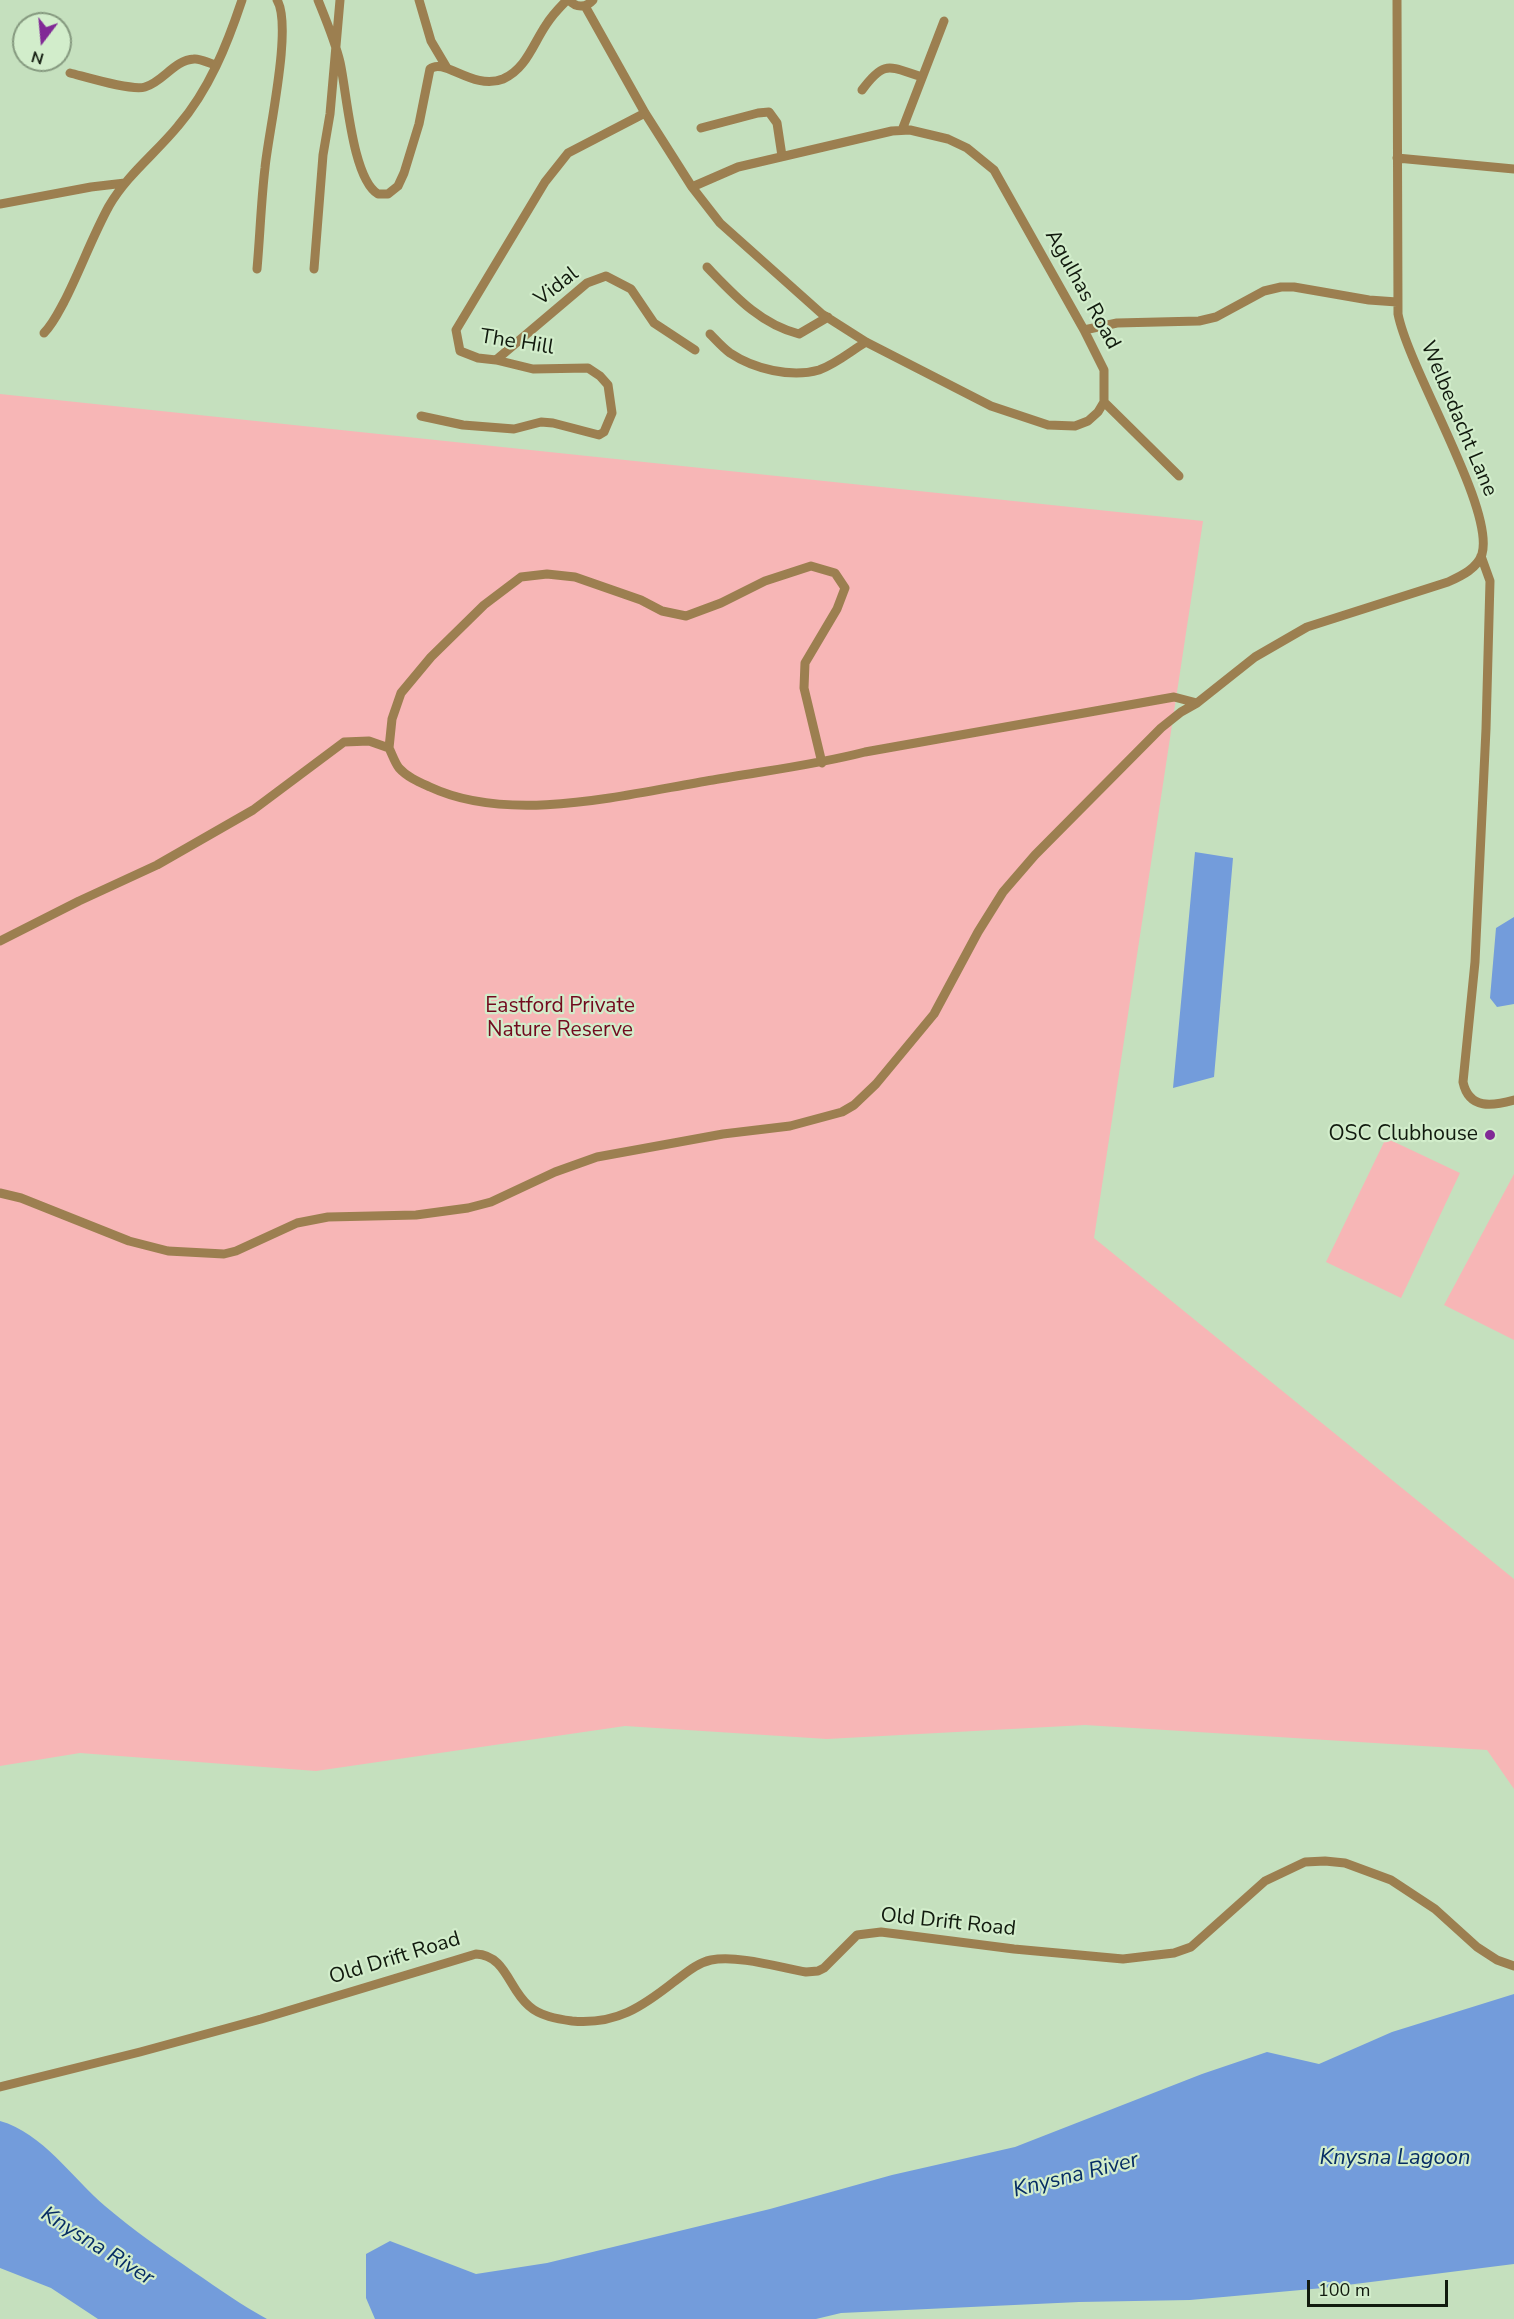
<!DOCTYPE html>
<html>
<head>
<meta charset="utf-8">
<style>
	body { margin:0 }
	#map { position:relative; width:1514px; height:2319px; overflow:hidden; background:#c5e0be; font-family:"Nunito Sans",sans-serif }
	canvas { display:block }
	.north { position:absolute; left:12px; top:12px; width:60px; height:60px; box-sizing:border-box; background:#d2edcb; border:2px solid #85997f; border-radius:50%; rotate:196deg; font-size:16px; font-weight:700; line-height:24px; text-align:center; color:#111a0e }
	.north::after { content:''; display:block; margin:auto; width:21px; height:27px; background:#812996; clip-path:polygon(50% 0,100% 100%,50% 72%,0 100%) }
	.scale { position:absolute; left:1307px; top:2280px; width:141px; height:27px; box-sizing:border-box; border:3px solid #111a0e; border-top:0; padding-left:8px; font-size:18px; line-height:21px; white-space:nowrap; color:#111a0e; -webkit-text-stroke:4px #d2edcb; paint-order:stroke }
</style>
</head>
<body>
<div id="map">
<canvas width="1514" height="2319"></canvas>
<div class="north">N</div>
<div class="scale">100 m</div>
</div>
<script>
const g = document.querySelector('canvas').getContext('2d');
g.lineJoin = 'round';
function fill(path, color) {
  g.fillStyle = color;
  g.fill(path, 'evenodd');
}
function stroke(path, color, width, dash) {
  g.strokeStyle = color;
  g.lineWidth = width;
  g.lineCap = dash ? 'butt' : 'round';
  g.setLineDash(dash || []);
  g.stroke(path);
}
function label(font, color, halo, rows, align = 'center') {
  g.font = font + ' "Nunito Sans",sans-serif';
  g.lineWidth = 4.5;
  g.setLineDash([]);
  g.textBaseline = 'middle';
  g.strokeStyle = halo;
  g.fillStyle = color;
  for (const [text, x, y, turn = 0] of rows) {
    g.save();
    g.translate(x, y);
    g.rotate((+turn || 0) * Math.PI / 180);
    g.textAlign = isNaN(turn) ? turn : align;
    if (halo) g.strokeText(text, 0, 0);
    g.fillText(text, 0, 0);
    g.restore();
  }
}
const green = new Path2D(`
	M0,394l1203,127 -109,717 420,341v210l-27,-39 -402,-25 -258,14 -202,-13 -309,45 -236,-18 -80,13z
	M1386,1138l74,35 -59,125 -75,-36z
	M1514,1174v166l-70,-35z`);
const water = new Path2D(`
	M1195,852l38,6 -19,219 -41,11z
	M1514,917v87l-17,3 -7,-9 6,-70z
	M1514,1994v270l-191,24 -133,12 -111,2 -238,11 -25,6h-441l-9,-21v-44l24,-13 86,33 71,-11 223,-54 122,-34 123,-28 187,-73 65,-22 52,12 73,-32z
	M0,2121c43,12 72,57 105,85 28,24 59,45 89,66 24,16 47,33 73,47h-169l-47,-31 -51,-20z`);
const minor = new Path2D(`
	M318,0c8,20 17,41 22,62 7,31 12,116 38,132h10l10,-8 6,-13 15,-49 11,-55c14,-12 43,22 73,10 23,-10 30,-35 43,-54 6,-10 13,-17 21,-25
	M419,0l12,41 16,27
	M569,0c7,8 17,8 24,0
	M585,6l60,107 47,74 28,36 102,91 44,28 125,64 57,19 27,1 13,-5 10,-9 6,-10v-32l-20,-40 -90,-160 -27,-22 -19,-9 -38,-9 -18,1 -154,36 -46,20
	M70,73c16,4 61,18 75,14 18,-5 29,-27 49,-28 6,-1 16,5 22,6
	M862,90c23,-31 27,-23 60,-13
	M701,128l57,-15 11,-1 8,11 5,33
	M902,130l42,-109
	M1397,158l117,11
	M0,204l91,-17 34,-4
	M707,267c28,29 53,57 92,67l29,-17
	M257,269c3,-33 4,-67 8,-101 3,-34 28,-142 12,-168
	M314,269l9,-114 7,-41 10,-114
	M1084,330l33,-7 82,-2 17,-4 48,-26 17,-4h13l75,13 28,2
	M44,333c9,-9 14,-20 20,-31 16,-31 28,-65 45,-96 18,-31 47,-53 69,-80 31,-36 49,-81 64,-126
	M710,334c6,6 13,14 20,19 24,16 61,25 89,17 17,-6 32,-19 47,-28
	M496,360l91,-77 19,-7 25,13 23,34 41,27
	M1104,402l75,74
	M421,416l42,9 51,4 27,-7 12,1 46,12 5,-3 8,-19 -4,-28 -8,-9 -12,-8 -55,1 -37,-9 -18,-2 -18,-7 -4,-21 89,-148 23,-29 77,-40
	M1481,556l9,25 -4,148 -11,233 -12,120c6,28 30,24 51,18
	M389,748l3,-29 9,-26 30,-36 53,-52 37,-28 26,-3 28,3 66,23 21,11 24,5 35,-13 44,-22 46,-15 24,7 10,15 -8,21 -32,54 -1,25 18,75
	M0,941l79,-40 78,-36 96,-55 91,-68 25,-1 20,7c3,6 6,15 10,20 8,9 20,14 31,19 81,38 197,7 283,-7 51,-9 102,-15 152,-28l309,-55 23,6
	M0,1193l21,5 108,43 39,10 56,3 12,-3 61,-28 31,-6 88,-2 52,-7 23,-6 64,-30 42,-15 126,-23 67,-8 52,-14 12,-7 22,-21 58,-70 44,-82 25,-40 32,-37 126,-127 20,-16 16,-9 58,-46 52,-30 141,-45c13,-6 29,-13 34,-28 13,-45 -73,-184 -84,-240l-1,-314
	M0,2087l140,-35 121,-33 215,-65c30,1 33,36 53,52 11,10 28,13 43,15 44,4 70,-14 103,-40 11,-8 22,-18 36,-21 27,-5 67,7 95,12l12,-1 6,-3 33,-33 24,-3 133,17 109,10 51,-6 17,-6 74,-66 40,-19 20,-1 20,2 46,17 44,29 42,38 20,13 17,6`);
const markers = [
	[1490,1135,6,"#812996"]
];
const streetNames = [
	["Vidal",557,287,-38],
	["Agulhas Road",1082,290,61],
	["The Hill",517,343,9],
	["Welbedacht Lane",1458,419,67],
	["Old Drift Road",948,1923,6],
	["Old Drift Road",395,1959,-17]
];
const parkNames = [
	["Eastford Private",560,1007],
	["Nature Reserve",560,1031]
];
const poiNames = [
	["OSC Clubhouse",1478,1135]
];
const waterNames = [
	["Knysna Lagoon",1395,2159],
	["Knysna River",1076,2176,-14],
	["Knysna River",97,2247,32]
];
fill(green, '#f7b6b6');
fill(water, '#739cdb');
stroke(minor, '#9c7f50', 9);
for (const [x, y, r, color] of markers) {
  const dot = new Path2D();
  dot.arc(x, y, r, 0, 2 * Math.PI);
  g.fillStyle = color;
  g.fill(dot);
  stroke(dot, '#d2edcb', 2);
}
label('21px', '#111a0e', '#d2edcb', streetNames);
label('21px', '#720a1e', '#d2edcb', parkNames);
label('21px', '#111a0e', '#d2edcb', poiNames, 'right');
label('italic 22px', '#062d64', '#d2edcb', waterNames);
</script>
</body>
</html>
